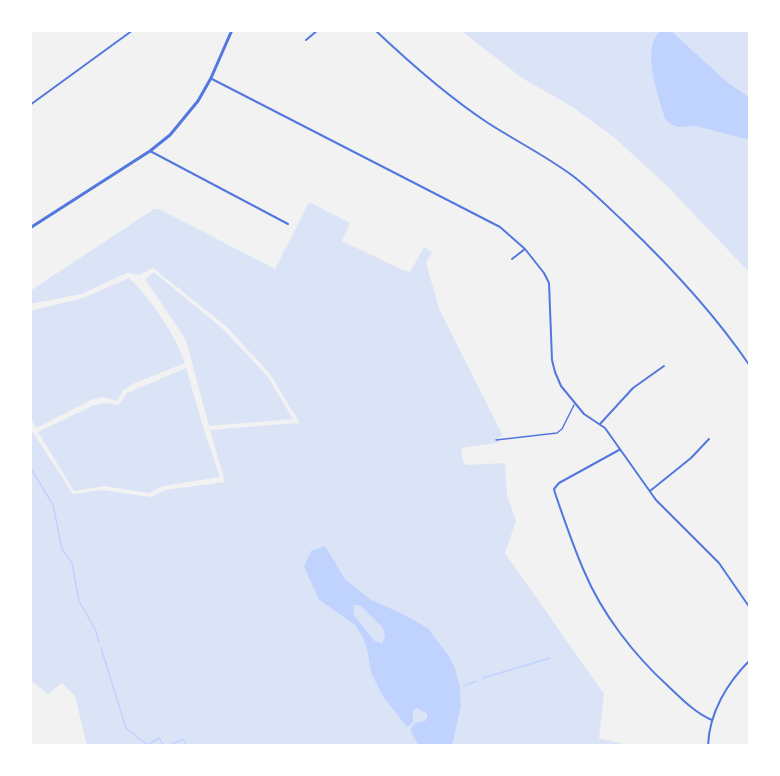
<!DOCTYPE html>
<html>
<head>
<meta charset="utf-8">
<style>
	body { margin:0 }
	#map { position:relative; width:780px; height:776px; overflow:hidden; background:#f2f2f2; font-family:"Golos Text",sans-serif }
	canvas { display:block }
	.frame { position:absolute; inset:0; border:32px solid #fff; pointer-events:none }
</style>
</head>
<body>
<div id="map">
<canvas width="780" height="776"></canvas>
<div class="frame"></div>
</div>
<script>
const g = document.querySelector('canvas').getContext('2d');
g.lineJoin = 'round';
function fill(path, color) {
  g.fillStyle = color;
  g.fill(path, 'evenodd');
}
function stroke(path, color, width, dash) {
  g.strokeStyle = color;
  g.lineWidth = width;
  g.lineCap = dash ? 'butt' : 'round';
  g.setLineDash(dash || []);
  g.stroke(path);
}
const green = new Path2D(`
	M460,30h290v243l-83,-87 -51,-47 -45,-33 -49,-28z
	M309,202l41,21 -8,18 61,29 7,2 14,-25 8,5 -6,11 14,48 63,125 -3,1 -2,6 -37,5 2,14 4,3 38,-2 2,32 9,26 -11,32 99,141 -5,44 33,8h-180l9,-39 -1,-20 -5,-19 -6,-12 -21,-28 -25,-14 -33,-15 -25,-20 -21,-33 -20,21 15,33 36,25 8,11 4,13 4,24 11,22 31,16 4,-3 10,6 -8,32h-332l-12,-50 -13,-13 -14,11 -18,-14v-252l43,66 30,-4 48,7 14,-7 60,-8 -15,-52 86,-7 2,1 1,-2 -29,-48 -43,-47 -74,-59 -14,7 -12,-2 -46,21 -51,10v-13l124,-82h5l116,60z
	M154,272l70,58 44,47 25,42 -84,7 -23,-86 -41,-61z
	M129,278c22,21 46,56 56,85l-50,20 -12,7 -6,11 -15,-4 -11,3 -55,28 -6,-12v-105l53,-13z
	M186,368l18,62 16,47 -57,9 -14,7 -45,-7 -30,5 -36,-59 56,-27 9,-2 16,2 8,-12z
	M354,605l7,1 21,21 3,8 -3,8 -7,-2 -21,-26z`);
const water = new Path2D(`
	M661,30h9l58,53 22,15v42l-54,-14 -19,1 -8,-4 -4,-5c-7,-23 -25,-70 -4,-88z
	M325,546l20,33 25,20 33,15 25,14 21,28 6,12 5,19 1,20 -9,39h-33l-9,-16 5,-7 10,-2 2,-4v-3l-10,-6 -4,3v11l-6,5 -25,-32 -11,-22 -4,-24 -5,-13 -7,-11 -36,-25 -15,-33 7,-16zM354,605l7,1 21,21 3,8 -3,8 -7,-2 -21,-26z`);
const stream = new Path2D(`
	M30,467l23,38 9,44 10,14 7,38 17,30 3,11
	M101,648l25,80 21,17 12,-7 5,8
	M483,678l67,-20
	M464,686l12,-5
	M167,746l16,-7 4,7`);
const service = new Path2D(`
	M496,440l61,-7 5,-4 12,-24`);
const minor = new Path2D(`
	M375,30c36,34 72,66 113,93 28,18 58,33 85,53 18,14 34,30 51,46 46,44 90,91 126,144
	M306,40l12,-10
	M212,79l288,148 25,22 19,24 5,10 3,77 3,12 6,14 23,28 21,14 51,72 63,63 31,45
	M30,105l103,-75
	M150,151l138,73
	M512,259l13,-10
	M600,424l33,-36 31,-22
	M619,450l-60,33 -5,6 1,4c9,26 18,53 29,78 18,43 50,84 84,115 13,12 27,27 44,34
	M650,491l41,-33 18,-19
	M708,746c1,-33 19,-63 42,-86`);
const tertiary = new Path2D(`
	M30,228l120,-77 20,-16 28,-34 13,-23 21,-48`);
fill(green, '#dbe4f7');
fill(water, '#bfd3fe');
stroke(stream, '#bfd3fe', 1.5);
stroke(service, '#5277de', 1.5);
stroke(minor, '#5277de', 2);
stroke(tertiary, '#5277de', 3);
</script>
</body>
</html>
